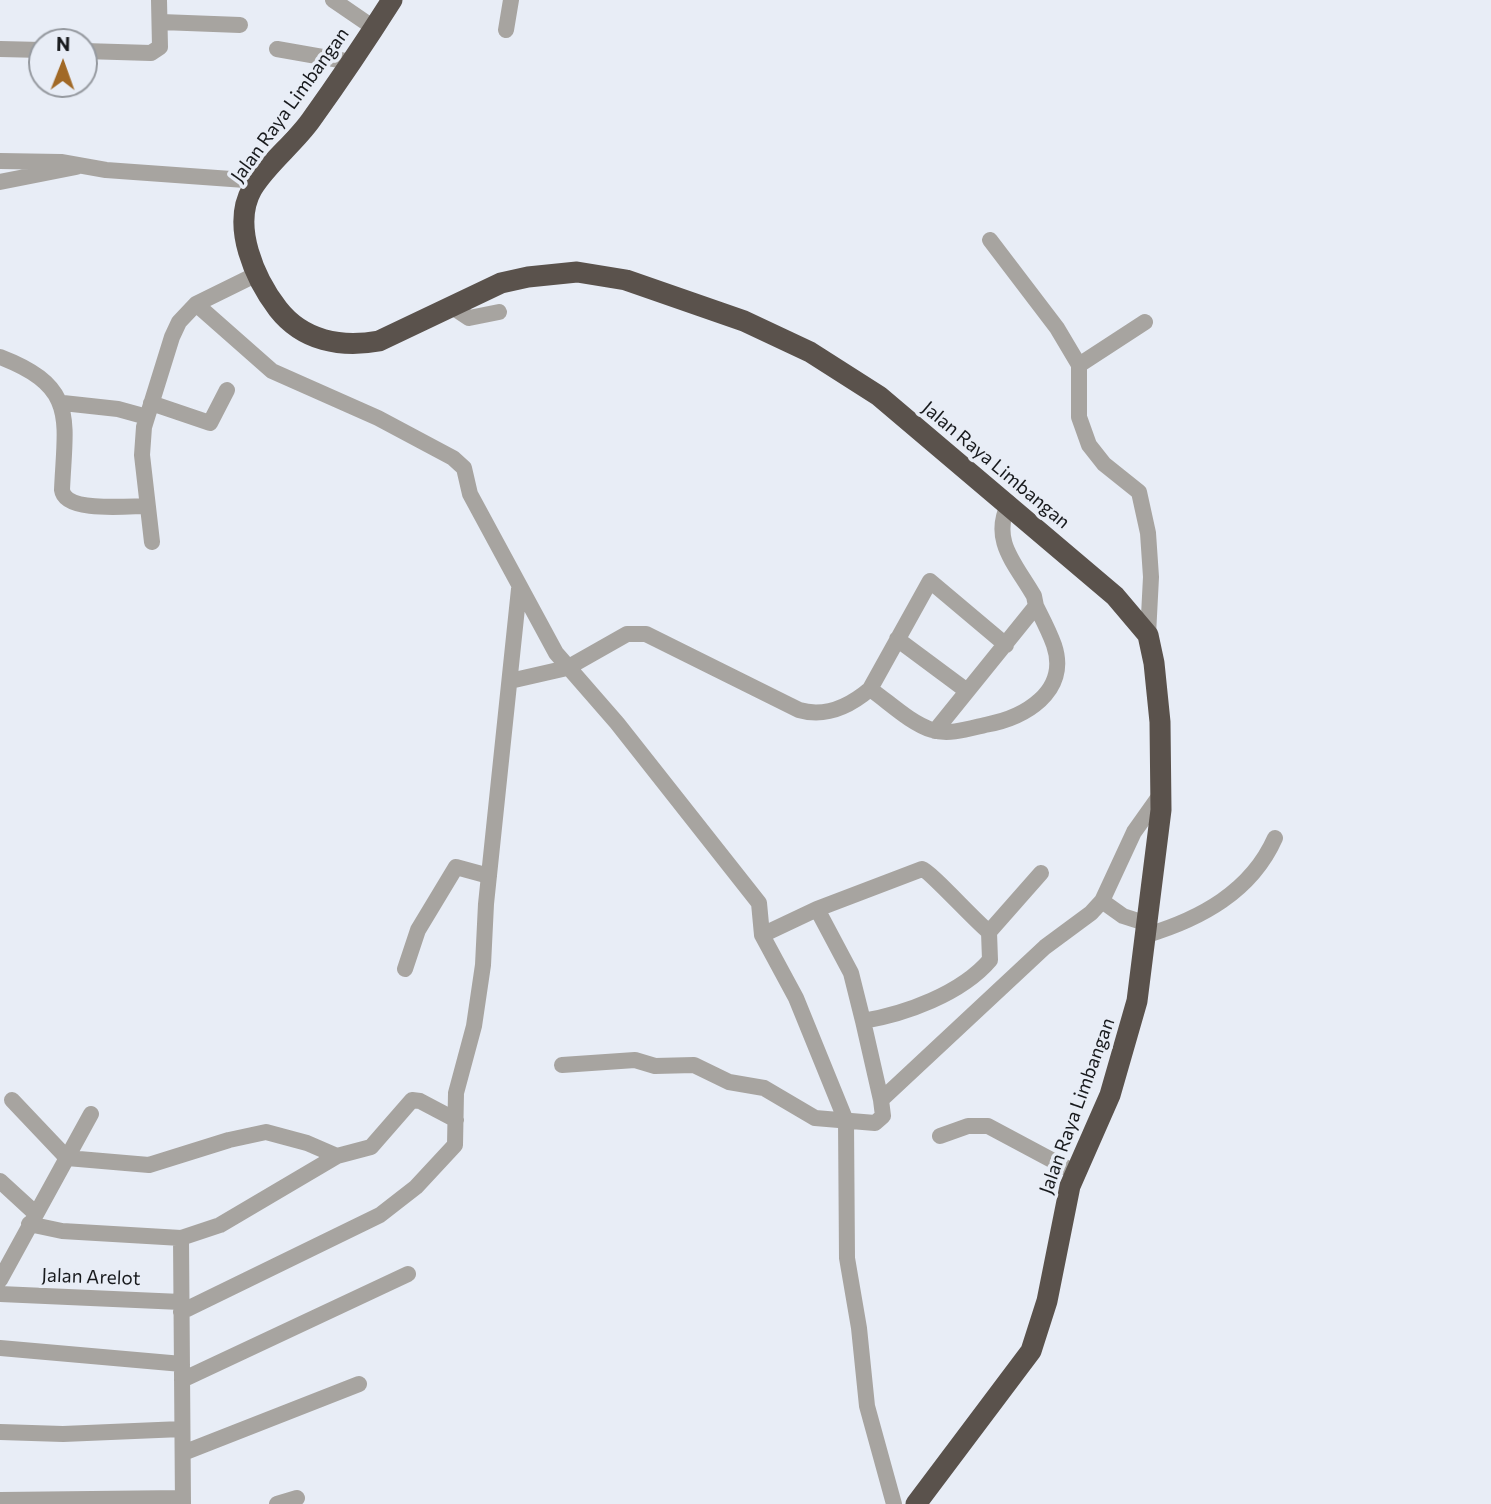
<!DOCTYPE html>
<html>
<head>
<meta charset="utf-8">
<style>
	body { margin:0 }
	#map { position:relative; width:1491px; height:1504px; overflow:hidden; background:#e8edf6; font-family:Commissioner,sans-serif }
	canvas { display:block }
	.north { position:absolute; left:28px; top:28px; width:70px; height:70px; box-sizing:border-box; background:#e8edf6; border:2px solid #95999f; border-radius:50%; rotate:1deg; font-size:19px; font-weight:700; line-height:28px; text-align:center; color:#181a1d }
	.north::after { content:''; display:block; margin:auto; width:24px; height:32px; background:#a16926; clip-path:polygon(50% 0,100% 100%,50% 72%,0 100%) }
</style>
</head>
<body>
<div id="map">
<canvas width="1491" height="1504"></canvas>
<div class="north">N</div>
</div>
<script>
const g = document.querySelector('canvas').getContext('2d');
g.lineJoin = 'round';
function stroke(path, color, width, dash) {
  g.strokeStyle = color;
  g.lineWidth = width;
  g.lineCap = dash ? 'butt' : 'round';
  g.setLineDash(dash || []);
  g.stroke(path);
}
function label(font, color, halo, rows, align = 'center') {
  g.font = font + ' Commissioner,sans-serif';
  g.lineWidth = 7;
  g.setLineDash([]);
  g.textBaseline = 'middle';
  g.strokeStyle = halo;
  g.fillStyle = color;
  for (const [text, x, y, turn = 0] of rows) {
    g.save();
    g.translate(x, y);
    g.rotate((+turn || 0) * Math.PI / 180);
    g.textAlign = isNaN(turn) ? turn : align;
    if (halo) g.strokeText(text, 0, 0);
    g.fillText(text, 0, 0);
    g.restore();
  }
}
const minor = new Path2D(`
	M333,0l41,28
	M161,22l79,3
	M506,30l5,-30
	M0,49l42,1
	M277,49l74,13
	M84,51l67,2 9,-6 -1,-47
	M0,161l61,1 45,8 153,11
	M0,182l76,-15
	M990,240l67,88 22,37v52l10,28 15,19 35,28 9,41 3,44 -3,58
	M196,304l76,67 106,47 75,40 11,10 6,26 86,159 61,70 142,180 3,32 34,63 50,123 1,137 12,70 8,78 27,98
	M451,306l18,12 30,-6
	M0,357c78,30 65,62 62,133 3,23 66,16 85,16
	M1079,365l66,-43
	M63,403l55,6 29,8
	M151,403l59,20 17,-33
	M152,542l-10,-87 2,-28 28,-90 7,-15 17,-18 59,-29
	M897,639l70,52
	M510,681l57,-13 60,-34h19l153,76c27,8 51,-4 71,-21l60,-108 76,64
	M870,689c19,13 40,34 62,41 17,5 36,-1 53,-5 39,-7 85,-33 69,-80 -5,-14 -12,-27 -18,-39
	M935,731l101,-125 -2,-10c-18,-32 -44,-55 -25,-93
	M1041,873l-52,59 1,28c-29,34 -85,54 -127,61l18,79 164,-153 46,-34 11,-12 32,-69 27,-38
	M1102,901l21,15 25,8
	M817,909l34,64 12,48
	M762,935l55,-26 105,-40c8,2 53,52 67,63
	M1147,935c53,-16 104,-43 128,-97
	M405,969l13,-39 38,-63 33,9
	M562,1065l73,-5 20,6 39,-1 35,17 35,6 51,30 60,5 8,-7 -2,-16
	M12,1100l55,58 82,7 80,-25 37,-8 41,11 30,13
	M940,1136l28,-10h20l88,47
	M0,1181l35,32
	M29,1224l33,7 119,7 39,-13 117,-69 34,-9 41,-47 8,1 36,19
	M181,1238l2,266
	M0,1280l91,-166
	M0,1294l181,8
	M181,1312l199,-97 36,-28 39,-42 1,-52 18,-67 9,-61 3,-61 33,-315
	M0,1348l182,16
	M182,1380l226,-106
	M0,1432l63,2 119,-5
	M183,1453l176,-69
	M0,1500l183,-2
	M277,1504l20,-6`);
const highway = new Path2D(`
	M392,0c-26,41 -53,81 -81,120 -17,24 -44,44 -59,69 -21,37 3,90 26,120 25,32 63,39 101,32l122,-58 27,-6 49,-5 49,8 118,41 66,31 69,44 236,200 33,39 6,28 6,59 1,88 -24,191 -27,94 -40,91 -23,115 -16,50 -115,153`);
const streetNames = [
	["Jalan Raya Limbangan",290,105,-54],
	["Jalan Raya Limbangan",996,465,40],
	["Jalan Raya Limbangan",1077,1106,-70],
	["Jalan Arelot",91,1277,2]
];
stroke(minor, '#a7a4a0', 16);
stroke(highway, '#5a524c', 21);
label('19px', '#181a1d', '#e8edf6', streetNames);
</script>
</body>
</html>
